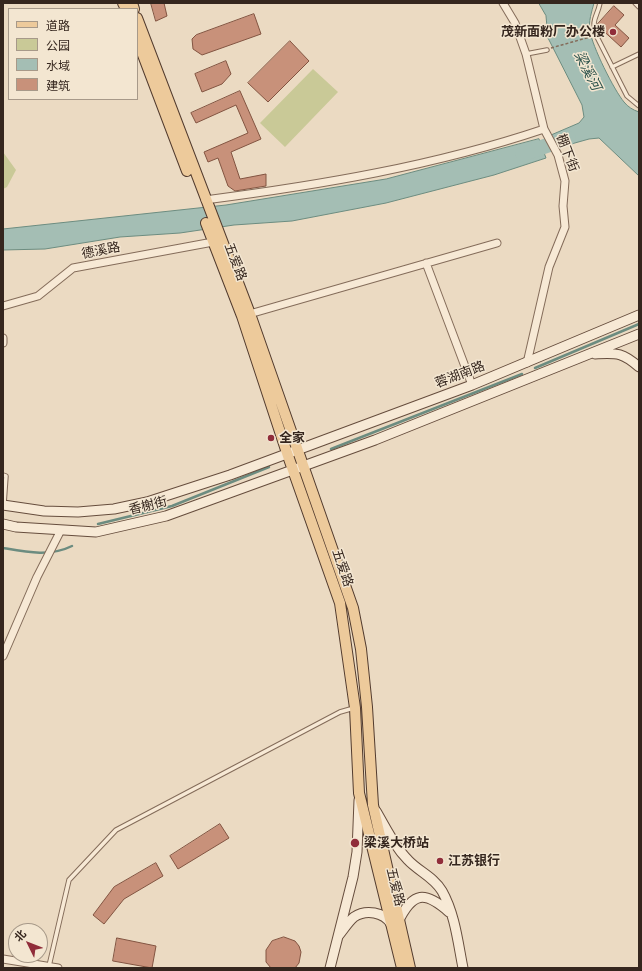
<!DOCTYPE html>
<html>
<head>
<meta charset="utf-8">
<style>
	body { margin:0 }
	#map { position:relative; width:642px; height:971px; overflow:hidden; background:#ebdac2; font-family:Merriweather,"Noto Sans SC",serif }
	canvas { display:block }
	.frame { position:absolute; inset:0; border:4px solid #35261e; pointer-events:none }
	.legend { position:absolute; left:8px; top:8px; width:130px; height:92px; box-sizing:border-box; background:#f3e6d1; border:1px solid #a79989; margin:0; padding:5px 7px; list-style:none; font-size:12px; color:#35261e }
	.legend li { display:flex; align-items:center; gap:8px; height:20px }
	.legend b { width:20px; border:1px solid #a79989 }
	.north { position:absolute; left:8px; top:923px; width:40px; height:40px; box-sizing:border-box; background:#f3e6d1; border:1px solid #a79989; border-radius:50%; rotate:313deg; font-size:11px; font-weight:700; line-height:16px; text-align:center; color:#35261e }
	.north::after { content:''; display:block; margin:auto; width:14px; height:18px; background:#902d3a; clip-path:polygon(50% 0,100% 100%,50% 72%,0 100%) }
</style>
</head>
<body>
<div id="map">
<canvas width="642" height="971"></canvas>
<div class="frame"></div>
<ul class="legend">
<li><b style="height:5px;background:#edca9b"></b>道路</li>
<li><b style="height:11px;background:#c9c997"></b>公园</li>
<li><b style="height:11px;background:#a4beb4"></b>水域</li>
<li><b style="height:11px;background:#c8917a"></b>建筑</li>
</ul>
<div class="north">北</div>
</div>
<script>
const g = document.querySelector('canvas').getContext('2d');
g.lineJoin = 'round';
function fill(path, color) {
  g.fillStyle = color;
  g.fill(path, 'evenodd');
}
function stroke(path, color, width, dash) {
  g.strokeStyle = color;
  g.lineWidth = width;
  g.lineCap = dash ? 'butt' : 'round';
  g.setLineDash(dash || []);
  g.stroke(path);
}
function label(font, color, halo, rows, align = 'center') {
  g.font = font + ' Merriweather,"Noto Sans SC",serif';
  g.lineWidth = 3;
  g.setLineDash([]);
  g.textBaseline = 'middle';
  g.strokeStyle = halo;
  g.fillStyle = color;
  for (const [text, x, y, turn = 0] of rows) {
    g.save();
    g.translate(x, y);
    g.rotate((+turn || 0) * Math.PI / 180);
    g.textAlign = isNaN(turn) ? turn : align;
    if (halo) g.strokeText(text, 0, 0);
    g.fillText(text, 0, 0);
    g.restore();
  }
}
const green = new Path2D(`
	M313,69l25,23 -53,55 -25,-24z
	M3,152l13,18 -9,17 -4,2z`);
const water = new Path2D(`
	M539,3h55c-2,8 -6,19 -4,28 2,15 24,59 34,71 4,5 9,8 15,10v64l-40,-38 -10,1 -32,9 -6,-13 28,-12 5,-6 -2,-12 -34,-67 -2,-22z
	M539,139l7,19 -52,17 -108,28 -94,18 -58,4 -54,8 -60,4 -75,12 -42,1v-21l223,-24 160,-26z`);
const stream = new Path2D(`
	M535,368l104,-44
	M331,449l191,-75
	M98,524l74,-18 97,-39
	M3,548c23,4 47,9 69,-2`);
const river = new Path2D(`
	M523,154l45,-16`);
const building = new Path2D(`
	M151,3h13l3,13 -11,5z
	M614,6l10,9 -9,10 14,13 -8,9 -24,-22z
	M254,14l7,20 -59,21 -9,-6 -1,-10 4,-4z
	M290,41l19,20 -41,41 -20,-19z
	M226,61l5,13 -9,10 -20,8 -7,-18z
	M240,91l21,48 -30,13 9,27 26,-5v12l-31,5 -7,-5 -10,-28 -10,4 -4,-10 44,-19 -12,-28 -40,18 -5,-10z
	M220,824l9,14 -51,31 -8,-13z
	M156,863l7,13 -39,23 -20,25 -11,-9 21,-28z
	M284,937l11,4 4,5 2,6 -2,11 -4,5h-24l-5,-6v-12l6,-9z
	M117,938l39,8 -4,22 -39,-7z`);
const path = new Path2D(`
	M551,48l39,-11`);
const lane = new Path2D(`
	M600,3c-3,15 -9,15 -4,32l31,61 12,10
	M635,3l4,4
	M526,54l21,-4
	M612,67l27,-13
	M3,475l3,1 -2,28
	M49,966l20,-86 47,-50 224,-118 14,-4`);
const street = new Path2D(`
	M503,3l12,20 11,31 18,75 14,26 7,26 -2,25 2,21 -16,40 -22,96
	M205,200c115,-15 229,-34 339,-71
	M426,263l46,122
	M3,306l35,-10 35,-28 140,-26
	M246,315l251,-72
	M3,338v5
	M3,656l34,-79 24,-47
	M3,959l55,9`);
const secondary = new Path2D(`
	M595,354c22,-1 27,-2 44,13
	M3,505l41,6 34,1 36,-3 33,-7 83,-27 242,-90 167,-70
	M3,524l13,3 80,5 70,-16 209,-76 264,-106
	M376,811c10,17 18,35 32,49 10,11 26,17 34,31 13,23 16,52 21,77
	M398,922c15,-31 27,-31 51,-10
	M339,935c5,-6 9,-13 15,-18 12,-8 30,-5 37,7
	M330,968l23,-91 4,-25 2,-52`);
const primary = new Path2D(`
	M123,3l3,6
	M132,3l2,6
	M137,18l113,296 103,294 8,41 6,58 6,98 37,163
	M137,39l50,132
	M206,223l36,93 45,137 53,150 15,105 4,85 43,175`);
const markers = [
	[613,32,4,"#902d3a"],
	[271,438,4,"#902d3a"],
	[355,843,5,"#902d3a"],
	[440,861,4,"#902d3a"]
];
const poiNames = [
	["茂新面粉厂办公楼",605,32,"right"],
	["全家",279,438],
	["梁溪大桥站",364,843],
	["江苏银行",448,861]
];
const streetNames = [
	["棚下街",567,153,69],
	["德溪路",101,251,-11],
	["五爱路",235,262,69],
	["蓉湖南路",460,375,-21],
	["香榭街",148,506,-14],
	["五爱路",342,568,71],
	["五爱路",395,887,76]
];
const waterNames = [
	["梁溪河",587,71,63]
];
fill(green, '#c9c997');
fill(water, '#a4beb4');
stroke(water, '#6c8c80', 1);
stroke(stream, '#6c8c80', 2.5);
stroke(river, '#a4beb4', 15);
fill(building, '#c8917a');
stroke(building, '#825441', 1);
stroke(lane, '#846c5a', 5.5);
stroke(street, '#846c5a', 9);
stroke(secondary, '#664d3d', 11);
stroke(primary, '#523b2e', 12);
stroke(path, '#846c5a', 1.5, [3, 2]);
stroke(lane, '#f7e9d5', 3.5);
stroke(street, '#f7e9d5', 7);
stroke(secondary, '#f7e9d5', 9);
stroke(primary, '#edca9b', 10);
for (const [x, y, r, color] of markers) {
  const dot = new Path2D();
  dot.arc(x, y, r, 0, 2 * Math.PI);
  g.fillStyle = color;
  g.fill(dot);
  stroke(dot, '#f3e6d1', 1.5);
}
label('bold 13px', '#35261e', '#f3e6d1', poiNames, 'left');
label('13px', '#35261e', '#f3e6d1', streetNames);
label('italic 14px', '#2e544d', '#f3e6d1', waterNames);
</script>
</body>
</html>
